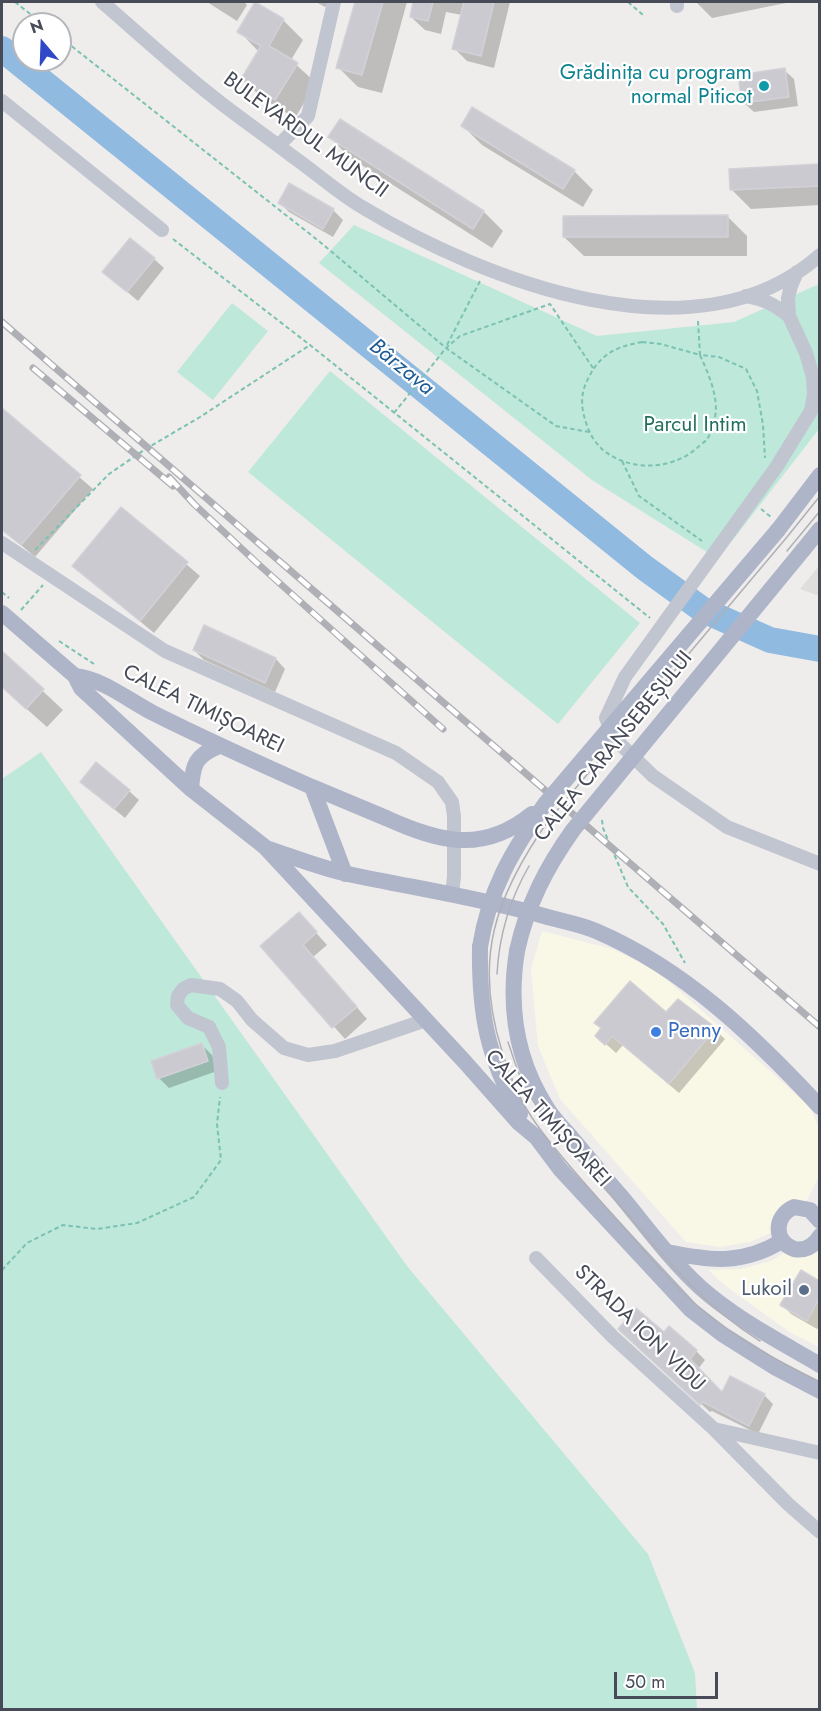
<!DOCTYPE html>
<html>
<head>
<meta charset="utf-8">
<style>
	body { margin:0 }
	#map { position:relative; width:821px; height:1711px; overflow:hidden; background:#efedec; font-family:Jost,sans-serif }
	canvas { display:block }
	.frame { position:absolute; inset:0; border:3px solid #474b57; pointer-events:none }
	.north { position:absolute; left:12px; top:12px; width:60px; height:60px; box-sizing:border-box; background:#fff; border:2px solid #b5b7bc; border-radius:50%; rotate:341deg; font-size:16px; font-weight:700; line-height:24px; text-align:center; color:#474b57 }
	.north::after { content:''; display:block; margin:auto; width:21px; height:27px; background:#2e48c7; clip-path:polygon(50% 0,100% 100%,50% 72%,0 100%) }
	.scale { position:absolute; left:614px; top:1672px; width:104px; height:27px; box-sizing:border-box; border:3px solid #474b57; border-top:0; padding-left:8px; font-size:18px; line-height:21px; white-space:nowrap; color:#474b57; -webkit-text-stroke:4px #fff; paint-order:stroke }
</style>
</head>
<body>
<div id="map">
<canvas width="821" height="1711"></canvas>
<div class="frame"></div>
<div class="north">N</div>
<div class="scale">50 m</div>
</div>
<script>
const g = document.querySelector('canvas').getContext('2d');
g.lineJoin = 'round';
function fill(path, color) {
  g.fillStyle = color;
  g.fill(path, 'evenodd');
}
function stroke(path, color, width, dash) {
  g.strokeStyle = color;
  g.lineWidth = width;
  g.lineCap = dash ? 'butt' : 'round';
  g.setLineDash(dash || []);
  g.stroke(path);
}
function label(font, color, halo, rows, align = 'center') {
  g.font = font + ' Jost,sans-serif';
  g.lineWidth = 4.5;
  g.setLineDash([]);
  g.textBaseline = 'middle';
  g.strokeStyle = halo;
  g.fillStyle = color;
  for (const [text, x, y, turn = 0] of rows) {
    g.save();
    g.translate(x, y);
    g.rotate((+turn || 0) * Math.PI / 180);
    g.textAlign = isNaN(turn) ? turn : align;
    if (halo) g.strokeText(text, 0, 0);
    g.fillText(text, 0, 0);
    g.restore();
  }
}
const commercial = new Path2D(`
	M542,931l70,18 44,21 154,137 9,22 1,45 -15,30 -32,28 -23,10 -30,5 -34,-5 -126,-143 -22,-53 -7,-77z
	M819,1240v107l-28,-14 -61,-44 -22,-19 33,-1 30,-8 16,-10z`);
const education = new Path2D(`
	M819,566v30l-19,-7z`);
const green = new Path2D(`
	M354,225l243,111 137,-14 85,-38v145l-101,130 -126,-79 -273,-217z
	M232,303l36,28 -55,69 -36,-28z
	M330,371l310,252 -82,101 -310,-252z
	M41,752l366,514 241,288 47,119 2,36 -695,1v-931z`);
const shadow = new Path2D(`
	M207,2h37l3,3 -10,16z
	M316,2h13l-4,5z
	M356,2h51l-25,91 -24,-6 -20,-20z
	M415,2h95l-16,66 -27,-7 -13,-13 8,-33 -16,-3 -5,22 -16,-4 -14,-13z
	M696,2h95l-79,16z
	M255,4l29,17 19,19 -12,20 25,23 -21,35 -33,-20 -19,-19 16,-27 -20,-21z
	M784,70l10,9 4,27 -44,6 -10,-9z
	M340,121l144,91 19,19 -11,17 -143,-91 -19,-20z
	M463,126l111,45 19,19 -10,17 -101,-62z
	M820,165v40l-69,4 -19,-19 -1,-20z
	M279,202l54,8 10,10 -10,17 -44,-25z
	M728,217l19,19v20h-163l-20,-19z
	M154,259l10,9 -26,33 -34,-29z
	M2,410l91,79 -58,68 -33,-28z
	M122,509l78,67 -46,57 -80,-67z
	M194,650l82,9 9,10 -10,23 -71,-32z
	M2,653l61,57 -16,17 -45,-40z
	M92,791h37l10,9 -14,18z
	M310,926l17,19 -14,12 54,62 -22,20 -83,-93z
	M666,1014h32l27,25 -46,54 -56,-48 -7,8 -19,-17z
	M202,1045l10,10 5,16 -48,17 -10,-10 -6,-16z
	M801,1272l19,11v42l-3,4 -26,-15 -9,-10z
	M664,1334l32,17 9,9 -7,9 25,25 41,1 9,9 -15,30 -46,-23 -2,1 -81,-74z`);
const river = new Path2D(`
	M2,49l643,519 58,42 67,30 50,9`);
const building = new Path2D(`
	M255,2l29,17 -15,27 29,17 -23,37 -34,-21 20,-33 -24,-14z
	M355,2h28l-21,73 -26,-7z
	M413,2h20l-5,19 -18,-4z
	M464,2h30l-13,54 -29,-7z
	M785,68l4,29 -47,6 -4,-28z
	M472,107l103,63 -12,19 -102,-63z
	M340,119l144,92 -11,18 -145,-92z
	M819,164v22l-89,4 -1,-21z
	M289,183l45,26 -11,20 -45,-26z
	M728,215v22h-165v-21z
	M130,238l25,20 -28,34 -25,-20z
	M2,408l79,67 -60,70 -19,-15z
	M121,507l67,55 -48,59 -68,-55z
	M204,625l72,33 -11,25 -72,-33z
	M2,651l42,38 -18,20 -24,-22z
	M96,762l34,28 -16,19 -34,-27z
	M299,912l18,20 -14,13 54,62 -25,21 -72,-82z
	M630,981l36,31 12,-13 38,29 -47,56 -57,-48 -7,9 -10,-9 6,-8 -7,-5z
	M202,1043l6,18 -51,18 -6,-18z
	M801,1270l18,11v18l-12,22 -27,-16z
	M636,1308l28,24 5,-6 28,24 -7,9 32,33 8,-16 35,18 -16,32 -46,-24 -3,3 -82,-76z`);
const path = new Path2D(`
	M15,2l28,22
	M628,2l15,13
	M60,37l260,205 126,106 110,78 33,6
	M173,239l137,106 340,273
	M698,321l2,34 19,2 27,12 11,22 6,34 2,33
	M642,342l19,2 39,11c8,18 19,42 15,62 -1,6 -4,17 -8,22 -2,3 -7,6 -10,9 -25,22 -67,24 -94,2 -9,-8 -15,-19 -18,-31 -4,-11 -4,-25 1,-36 12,-27 27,-36 56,-41z
	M447,345l33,-64
	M394,413l52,-65 14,-12 90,-32 43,64
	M622,461l17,35 63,45
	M761,509l10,8
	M35,550l74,-76 35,-24 56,-33 110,-72
	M2,592l7,6
	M21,610l22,-25
	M59,641l35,23
	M602,820l1,8 25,59 35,37 22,39
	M2,1270l25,-27 36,-18 34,4 40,-6 57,-26 27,-37 -4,-36 3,-27`);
const minor = new Path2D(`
	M102,2c36,31 72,64 110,94 26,21 54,40 80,60 23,16 45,36 70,51 121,73 334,158 458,48
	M677,2v4
	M2,101l160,129
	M279,145l29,-29 26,-114
	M797,272l-6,14 -3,12 1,18 17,37 7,24 1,17 -3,17 -34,55 -152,211 -19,41 10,22 37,36 74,51 93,37
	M746,296c18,3 29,9 43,20
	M2,543l163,108 231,102 42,29 14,20 2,14v60l-2,19
	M222,1083l-3,-36 -10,-20 -21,-9 -11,-13 1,-9 5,-7 8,-4 29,4 17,12 15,19 32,28 24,7 27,-4 91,-31
	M536,1258l77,79 101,92 74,75 32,28
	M714,1429l106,24`);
const major = new Path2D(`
	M778,530l42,-55
	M803,550l17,-21
	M2,613l73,63 6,12 110,101 74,58 199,214 54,61 18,15 24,32 131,141 31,24 54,34 44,23
	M75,676c28,3 53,24 78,37 52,26 105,50 159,74l33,87
	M312,787l74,31
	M191,789c2,-25 4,-33 28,-43
	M266,848c27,9 55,20 82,26 66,14 132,24 196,42 17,5 36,8 52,15 89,38 159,106 224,176
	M480,947c-1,66 7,110 40,167
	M517,951c-9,56 -1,109 30,157 6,10 15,19 23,28 17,20 33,40 50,59 26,31 51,66 81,93 35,31 78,53 119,77
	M820,1221l-10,-11 -16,-3c-20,9 -21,34 0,42 12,2 20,-3 26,-13
	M667,1252c44,9 75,13 115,-11`);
const tram = new Path2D(`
	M820,496l-33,41 -239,284c-53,76 -75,138 -46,230 8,26 19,52 35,74 23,32 50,61 76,90 28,31 55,66 87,93 36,31 78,53 120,74
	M787,551l33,-40
	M497,974c2,-38 13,-75 32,-108
	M508,1042c5,14 9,29 16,43 21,41 56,76 87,110 46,53 89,109 149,146`);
const rail = new Path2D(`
	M2,322l818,705
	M33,368l140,118
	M169,477l25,27 63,59 186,166`);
const majorBridge = new Path2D(`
	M386,818c53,24 97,36 146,-4
	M480,947c9,-57 32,-96 65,-143l233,-274
	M517,951c10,-46 29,-83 56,-121l230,-280`);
const markers = [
	[764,86,6,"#0f9aa8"],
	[656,1032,6,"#3f7fe0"],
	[804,1290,6,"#5c6f8a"]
];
const cultureNames = [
	["Grădinița cu program",752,74],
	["normal Piticot",752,98]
];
const streetNames = [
	["BULEVARDUL MUNCII",305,136,36],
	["CALEA TIMIȘOAREI",203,710,26],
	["CALEA CARANSEBEȘULUI",614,747,-51],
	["CALEA TIMIȘOAREI",547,1119,48],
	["STRADA ION VIDU",639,1329,44]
];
const parkNames = [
	["Parcul Intim",695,426]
];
const shopNames = [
	["Penny",668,1032]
];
const serviceNames = [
	["Lukoil",792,1290]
];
const waterNames = [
	["Bârzava",401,368,39]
];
fill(commercial, '#f9f8e6');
fill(education, '#dfdedd');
fill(green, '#bee8da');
fill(shadow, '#0003');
stroke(river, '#91bae0', 26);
fill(building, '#cbcad0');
stroke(building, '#d1d1d7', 1.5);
stroke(path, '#7bc2b2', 2, [4.5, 3]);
stroke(minor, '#c1c5d0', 14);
stroke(major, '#afb5c8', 16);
stroke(tram, '#afb0b6', 1.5);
stroke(rail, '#afb0b6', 7);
stroke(rail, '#fff', 4.5, [14]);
stroke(majorBridge, '#afb5c8', 16);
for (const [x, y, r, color] of markers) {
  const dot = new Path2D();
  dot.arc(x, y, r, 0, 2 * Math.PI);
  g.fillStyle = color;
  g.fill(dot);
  stroke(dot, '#fff', 2);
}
label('21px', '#0d838f', '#fff', cultureNames, 'right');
label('21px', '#474b57', '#fff', streetNames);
label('21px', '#216f5d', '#fff', parkNames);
label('21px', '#366cbe', '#fff', shopNames, 'left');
label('21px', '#4e5e75', '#fff', serviceNames, 'right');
label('italic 22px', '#1d5b94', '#fff', waterNames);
</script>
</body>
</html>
